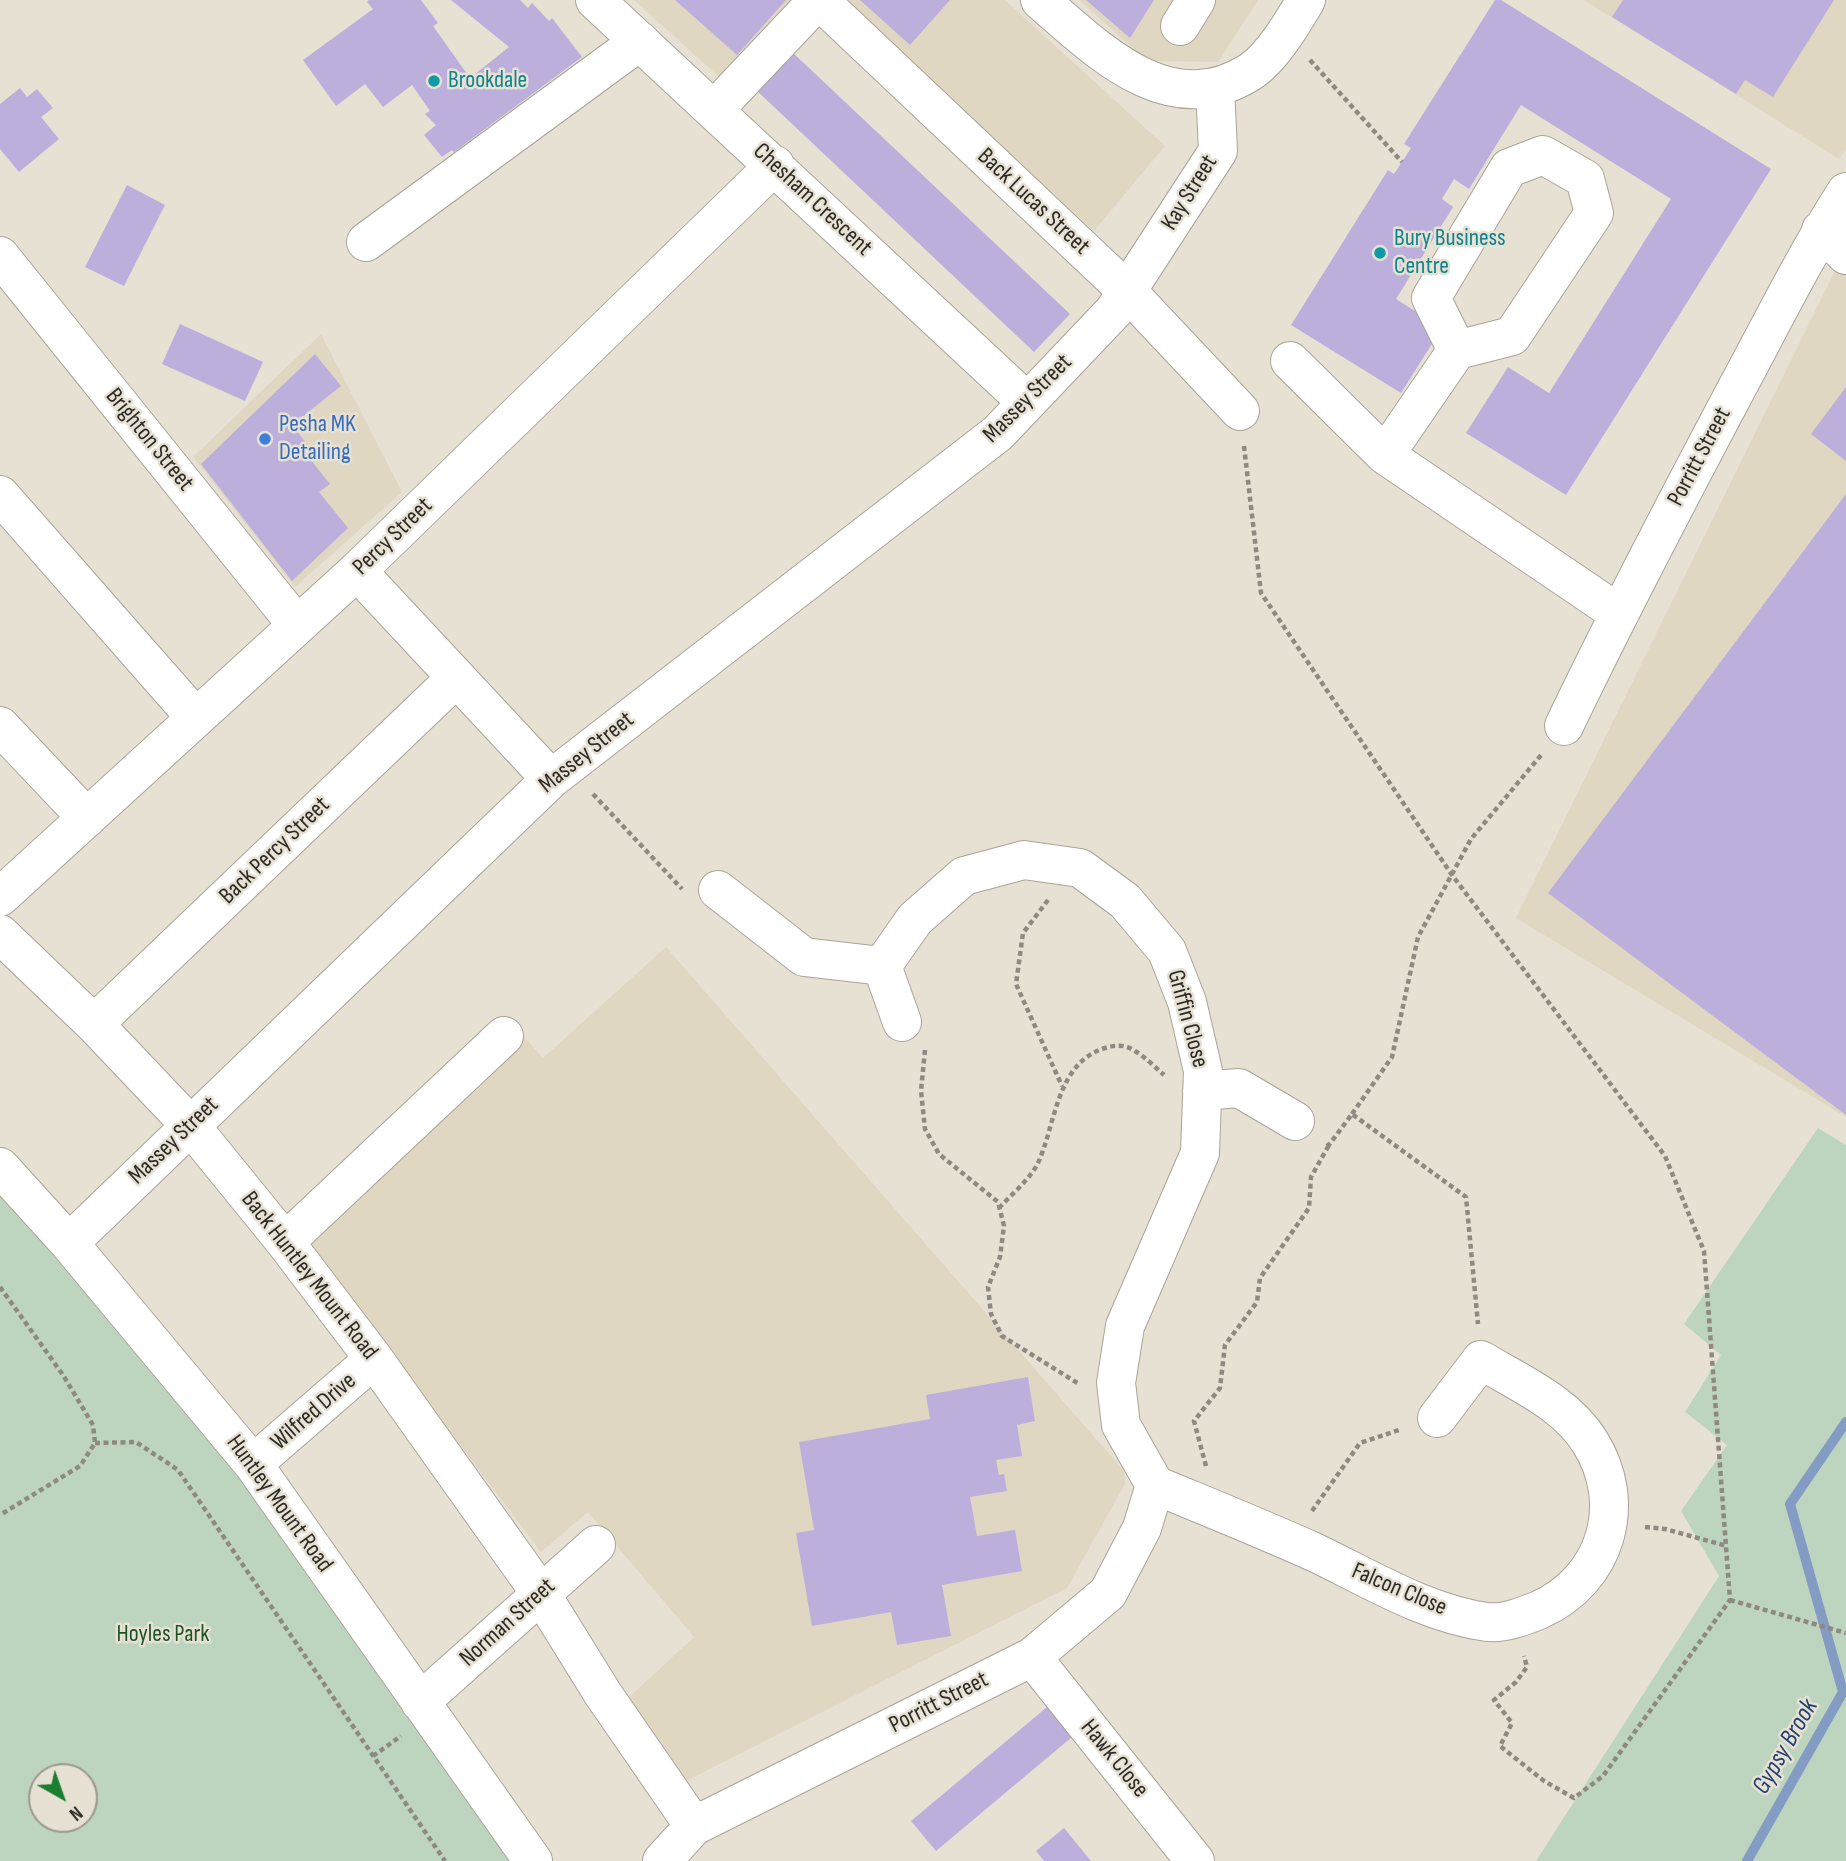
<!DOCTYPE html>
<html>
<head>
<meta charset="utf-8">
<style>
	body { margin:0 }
	#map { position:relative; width:1846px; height:1861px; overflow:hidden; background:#e7e1d4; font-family:"Sofia Sans Condensed",sans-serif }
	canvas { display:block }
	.north { position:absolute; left:28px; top:1763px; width:70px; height:70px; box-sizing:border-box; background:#e7e1d4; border:2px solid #9c988e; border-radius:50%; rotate:140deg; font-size:19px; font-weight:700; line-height:28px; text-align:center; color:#2c2a25 }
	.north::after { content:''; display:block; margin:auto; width:24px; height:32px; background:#1b7d30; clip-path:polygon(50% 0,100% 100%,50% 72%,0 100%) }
</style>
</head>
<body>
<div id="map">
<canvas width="1846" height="1861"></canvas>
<div class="north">N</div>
</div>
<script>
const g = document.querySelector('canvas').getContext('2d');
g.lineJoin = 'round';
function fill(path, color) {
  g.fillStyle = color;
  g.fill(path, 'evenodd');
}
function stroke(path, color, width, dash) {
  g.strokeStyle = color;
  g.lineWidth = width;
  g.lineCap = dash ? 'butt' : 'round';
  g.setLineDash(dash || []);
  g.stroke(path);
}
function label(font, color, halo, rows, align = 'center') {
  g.font = font + ' "Sofia Sans Condensed",sans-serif';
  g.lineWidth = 5;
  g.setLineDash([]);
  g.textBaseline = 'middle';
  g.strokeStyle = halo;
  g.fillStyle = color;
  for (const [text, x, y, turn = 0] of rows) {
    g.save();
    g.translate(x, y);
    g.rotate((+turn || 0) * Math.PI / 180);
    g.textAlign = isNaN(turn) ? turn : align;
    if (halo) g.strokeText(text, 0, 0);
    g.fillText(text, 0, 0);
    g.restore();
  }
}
const built = new Path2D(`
	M634,0h168l-76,83z
	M839,0h166l160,146 -71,85z
	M1079,0h179l-40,62 -71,-1z
	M1584,0h262v149l-7,10z
	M1846,254v863l-330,-199 316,-641z
	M321,334l81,158 -107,95 -102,-130z
	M666,947l458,524 1,13 -58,104 -383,194 -59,-81 69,-64 -106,-125 -47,40 -166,-220 -75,-90 217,-213 26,29z`);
const green = new Path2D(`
	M1818,1128l28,17v716h-310l183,-285 -38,-65 46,-66 -42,-33 36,-57 -37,-31z
	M0,1167l540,694h-540zM42,1777h42v42h-42z`);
const stream = new Path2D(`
	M1747,1861l96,-169 -53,-188 56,-82`);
const building = new Path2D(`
	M369,0h52l17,23 -5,3 37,52 39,-31 -58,-47h69l8,8 4,-5 17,18 3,-3 30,39 -128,95 -2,-2 -10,7 -18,-22 12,-10 -11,-11 5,-3 -18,-26 -29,22 -18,-23 -29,22 -33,-46 70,-51 -6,-7z
	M675,0h111l-49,55z
	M860,0h90l-40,45z
	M1086,0h68l-24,38z
	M1495,0h6l270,169 -205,326 -100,-62 42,-66 41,26 122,-194 -150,-94 -52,84 -15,-10 -12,20 11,8 -57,92 46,29 -41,65 -110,-68 97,-155 6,4 17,-26 -7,-4z
	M1623,0h211l-61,97 -28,-17 -9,14 -124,-77z
	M791,51l279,263 -36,38 -279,-263z
	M20,88l7,9 10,-8 16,19 -12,9 18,22 -40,33 -19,-23v-45z
	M127,185l38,20 -41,81 -39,-19z
	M180,324l83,38 -18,39 -83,-37z
	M315,354l26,32 -49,39 23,29 -5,5 20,25 -11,8 29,36 -56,53 -91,-117z
	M1846,387v74l-35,-27z
	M1846,494v621l-298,-222z
	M1028,1377l7,44 -18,4 5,31 -26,4 3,15 5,-1 3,17 -37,6 7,39 38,-6 7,41 -80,14 9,51 -54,9 -6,-33 -79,14 -16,-93 18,-3 -15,-88 131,-23 -4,-24z
	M1047,1707l25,30 -136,114 -25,-30z
	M1064,1828l27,33h-47l-8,-10z`);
const path = new Path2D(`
	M1310,60l92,102
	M1244,446l17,147 191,282 213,281 39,95 26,349 -127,176 -29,22 -30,-17 -44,-35 12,-23 -18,-23 22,-18 11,-15 -3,-11
	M593,794l89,95
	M1048,900l-25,33 -7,51 46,102
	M925,1050l-4,41 4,38 14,25 59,48 6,24 -4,31 -12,30 3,27 11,22 77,48
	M1352,1114l40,-57 26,-120 53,-98 71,-85
	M1327,1143l2,2 23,-31 114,83 12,127
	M999,1208c13,-14 31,-29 39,-45 18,-39 18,-100 67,-115 10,-3 20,-4 30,3 10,6 20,16 29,24
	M0,1287l63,88 30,50 2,18 -15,23 -80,49
	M95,1443l41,-1 42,28 267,391
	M1206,1466l-12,-45 26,-33 5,-43 32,-43 3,-24 49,-70 2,-31 18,-32
	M1312,1511l48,-68 42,-14
	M1645,1527l20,2 62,17
	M1730,1600l116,33
	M373,1756l28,-20`);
const minor = new Path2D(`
	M595,0l432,402
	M819,0l308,291 113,120
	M1040,0c58,50 129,123 210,72 22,-14 43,-50 56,-72
	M1180,26l16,-26
	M715,109l103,-109
	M1821,230l25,25
	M366,242l274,-201
	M0,256l297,369
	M1290,361l95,94 233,158
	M1385,455l72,-105 -26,-52 78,-130 34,-13 42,24 9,34 -82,123 -55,14
	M0,495l196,223
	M357,571l194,208
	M0,726l87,92
	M1564,726c55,-115 114,-227 174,-340 35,-65 68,-132 108,-194
	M718,890l86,67 78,9
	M0,897l357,-326 418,-406
	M0,934l94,90 96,101 95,117 89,117 167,235 62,100 91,132
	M902,1022l-20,-56 33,-47 49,-43 60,-16 56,8 45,33 42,50 20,51 16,69 -3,82 -75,173 -9,57 5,42 34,60
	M94,1024l362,-346
	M1202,1091l37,-3 56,33
	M0,1167l69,76 184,221 280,397
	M285,1242l219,-206
	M69,1243l482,-464 447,-346 116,-122 104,-160 -3,-63
	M253,1464l121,-105
	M1155,1485c53,22 108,44 161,68 54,26 111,61 171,69 17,2 37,-6 52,-12 67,-30 90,-106 51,-168 -24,-39 -71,-59 -109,-82l-44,58
	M1032,1657l163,204
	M420,1702l176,-157
	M662,1861l32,-35 338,-169 76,-64 34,-65 13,-43`);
const markers = [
	[434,81,7,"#0f9aa8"],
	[1380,253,7,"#0f9aa8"],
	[265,439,7,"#3f7fe0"]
];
const cultureNames = [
	["Brookdale",448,81],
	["Bury Business",1394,239],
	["Centre",1394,267]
];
const streetNames = [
	["Kay Street",1190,193,-58],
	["Chesham Crescent",812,200,43],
	["Back Lucas Street",1033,202,43],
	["Massey Street",1028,399,-45],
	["Brighton Street",149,440,51],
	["Porritt Street",1700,457,-62],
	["Percy Street",393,537,-44],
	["Massey Street",587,753,-39],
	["Back Percy Street",275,851,-44],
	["Griffin Close",1187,1019,75],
	["Massey Street",174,1141,-44],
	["Back Huntley Mount Road",309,1276,52],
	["Wilfred Drive",314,1412,-41],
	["Huntley Mount Road",279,1504,54],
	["Falcon Close",1399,1590,23],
	["Norman Street",508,1623,-42],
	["Porritt Street",939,1703,-27],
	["Hawk Close",1114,1759,51]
];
const shopNames = [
	["Pesha MK",279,425],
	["Detailing",279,453]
];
const parkNames = [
	["Hoyles Park",163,1635]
];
const waterNames = [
	["Gypsy Brook",1786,1747,-60]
];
fill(built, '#dfd7c2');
fill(green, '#bdd5bf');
stroke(stream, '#849cc3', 10);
fill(building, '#bdafdb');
stroke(minor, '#aaa498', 40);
stroke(path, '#8e8a81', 4.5, [5, 3.5]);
stroke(minor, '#fff', 38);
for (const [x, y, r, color] of markers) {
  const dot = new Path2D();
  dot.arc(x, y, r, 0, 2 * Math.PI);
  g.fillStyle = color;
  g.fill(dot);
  stroke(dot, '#e7e1d4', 2.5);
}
label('24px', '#0d838f', '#e7e1d4', cultureNames, 'left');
label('24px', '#2c2a25', '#e7e1d4', streetNames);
label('24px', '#366cbe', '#e7e1d4', shopNames, 'left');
label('24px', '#1b5326', '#e7e1d4', parkNames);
label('italic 26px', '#224072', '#e7e1d4', waterNames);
</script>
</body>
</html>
